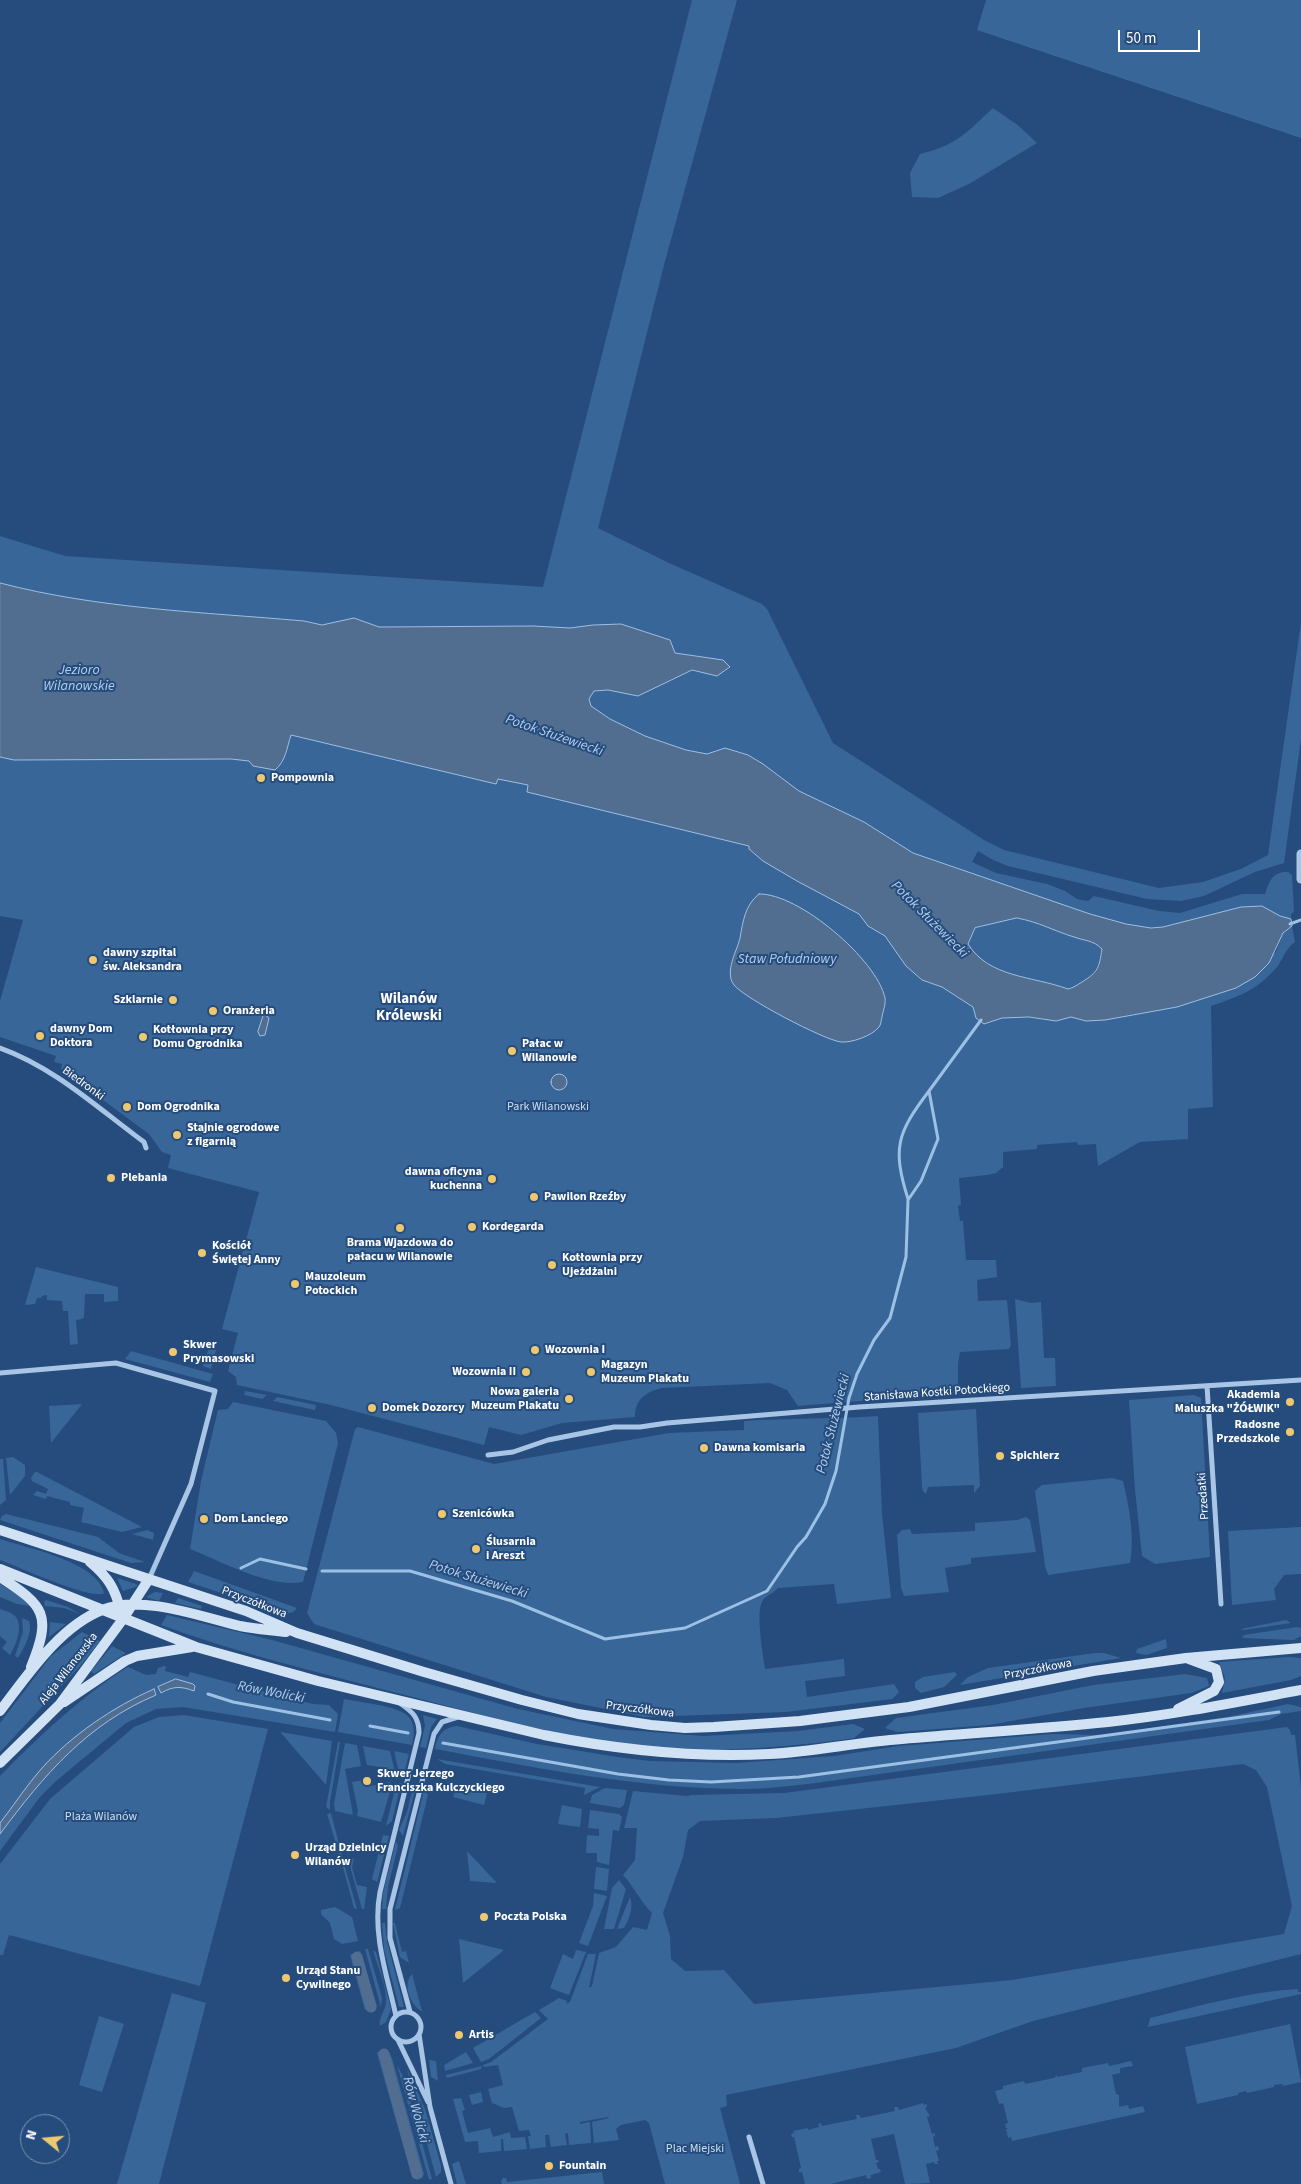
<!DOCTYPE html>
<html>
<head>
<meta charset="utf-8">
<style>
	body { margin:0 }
	#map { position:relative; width:1301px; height:2184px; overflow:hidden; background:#254c7c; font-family:"Source Sans 3",sans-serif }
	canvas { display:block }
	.north { position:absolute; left:20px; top:2114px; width:50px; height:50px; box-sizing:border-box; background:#254c7c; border:1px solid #7c94b0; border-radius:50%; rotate:287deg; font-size:14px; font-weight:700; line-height:20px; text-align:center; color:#fff }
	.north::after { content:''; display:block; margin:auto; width:18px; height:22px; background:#eec86e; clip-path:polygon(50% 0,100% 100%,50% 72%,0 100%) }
	.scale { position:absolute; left:1118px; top:30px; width:82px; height:22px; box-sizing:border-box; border:2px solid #fff; border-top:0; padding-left:6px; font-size:15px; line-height:18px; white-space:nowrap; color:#fff; -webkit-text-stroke:4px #254c7c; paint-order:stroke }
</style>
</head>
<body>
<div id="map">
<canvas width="1301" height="2184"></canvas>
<div class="north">N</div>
<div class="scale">50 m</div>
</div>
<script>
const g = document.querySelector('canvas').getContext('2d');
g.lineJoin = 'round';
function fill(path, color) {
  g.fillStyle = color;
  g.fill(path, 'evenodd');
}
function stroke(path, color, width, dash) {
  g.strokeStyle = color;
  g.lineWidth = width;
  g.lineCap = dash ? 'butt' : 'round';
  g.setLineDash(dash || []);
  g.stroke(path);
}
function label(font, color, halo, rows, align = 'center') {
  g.font = font + ' "Source Sans 3",sans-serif';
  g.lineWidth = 4;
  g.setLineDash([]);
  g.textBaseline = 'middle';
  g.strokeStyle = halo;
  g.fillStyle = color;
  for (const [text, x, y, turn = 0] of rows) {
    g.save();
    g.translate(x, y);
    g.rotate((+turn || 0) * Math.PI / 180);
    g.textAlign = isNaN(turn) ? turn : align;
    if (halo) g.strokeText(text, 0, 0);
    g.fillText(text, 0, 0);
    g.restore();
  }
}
const green = new Path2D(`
	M692,0h45l-73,265 -66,263 71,35 93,41 5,5 66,134 151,97 20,10 155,38 44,-6 38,-13 27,-14 33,-233v117l-17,124 -29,9 -51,24 -23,5 -34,-2 -139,-33 -15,-6 -15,-9 -6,11 24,11 51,11 18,7 12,8 11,2 6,-5 65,15 21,2 62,-19h23c4,-13 8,-23 23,-22l4,3 2,37 -3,2v5l-11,-3 -18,-10 -99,21 -12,1 -25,-4 -36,-10 -177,-61 -49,-31 -65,-31 -36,-27 -15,-9 -23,-7 -18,6 -21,-4 -41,-14 -35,-17 -19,-13 -2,-7 5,-8 14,-1 30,6 54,-26 25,6 13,-8 -7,-8 -48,-7 -5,-13 -49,-16 -28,1 -23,3 -37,-2 -154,1 -25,-9 -32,7 -18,-4c-101,-9 -205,-12 -304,-38v-47l65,20 478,31z
	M986,0h315v138l-324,-108z
	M993,108l26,18 18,17 -68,41 -31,14 -26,-1 -2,-24 10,-19c37,-9 46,-21 73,-46z
	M290,735l206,49 1,-6 31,7 -1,7 222,54 48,35 62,33 9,12 17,10 21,30 16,14 20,7 31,20 3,11 8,6 18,-6 27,-1 27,4 15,-4 15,4 19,-1 72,-13 27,-10 72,-45 7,-19 9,-7 3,16c-9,6 -12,17 -18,25 -21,24 -37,29 -66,39l2,101 -25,2v30l-48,3 -42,24 -2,-22 -18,1 -1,-3 -40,3v4l-34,3v15l-7,6 -9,2 -28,3 2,27 -3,1 2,15h3l3,39h30l1,17 -20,3 1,21 29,-1 4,45 -2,4 -49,3 -2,12v29l-160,13 -11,-16 -17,-7 -108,5c-16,4 -27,11 -27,29l-73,6 -41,12 -32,-8 -5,18 -153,-40 -94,-20 -1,-8 -8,-6 10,-38 -16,-4 37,-137 -91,-24 3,-13 -9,-3 -13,-18 -88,-65 1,-5 -8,-2 2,-6 -56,-19v-36l23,-81 -23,-4v-159l14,3 116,-2 101,1 18,2 36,-5z
	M1017,918c23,4 36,13 57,19 11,4 19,3 28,12 -3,16 -5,24 -20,33 -5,3 -9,6 -14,7 -35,-13 -79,-11 -100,-45l7,-16z
	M36,1267l82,20v14l-14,1v-8h-19l-1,23 -2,2 -6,1 2,24 -8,1 -2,-34h-5l-1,-10 -15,-1v-5l-5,1 -1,2h-4l-2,6 -10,1z
	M1015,1299l16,4 10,-1 3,56h11l1,28 -35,2z
	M209,1347l7,3 -5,19 -8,-3z
	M131,1351l82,23 -3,8 -85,-23z
	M245,1391l22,4 -5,4 -18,-4z
	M1194,1395l7,3 9,159 -55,7 -13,-8 -7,-66 -6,-90z
	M277,1397l39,8 -1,5 -42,-9z
	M233,1402l93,19 10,12 2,10 -35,139c-31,7 -83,-21 -113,-33l11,-68 17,-71 10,-1z
	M82,1404l-31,39 -2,-37z
	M976,1409l4,77 -6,7v-8l-46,2 -2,7 -3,-3 -1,-4 -4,-74z
	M878,1416l4,98 9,84 -54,6 -3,-20 -56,4c-4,5 -11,7 -15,12 -8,11 0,55 2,69l79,-10 1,17 -40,5 2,16 87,-13 5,8 -7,7 -106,13 -141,5 -99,-20 -232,-73 -7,-11 48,-184 3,-2 136,37 175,-31 75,-3v-9c45,-3 89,-2 134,-5z
	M13,1457l12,8v11l-15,19 -4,-37z
	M0,1459h3l3,41 -6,5z
	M35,1472h2l105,55 -20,5 -41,-10 3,-14 -14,-3v-3l-23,-6 -1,3 -13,-4 4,-4 9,3 2,-5 -16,-8 -1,-3z
	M1112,1478l11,3c6,26 12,55 7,82l-82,12 -3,-9 -10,-75 7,-6z
	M6,1514l92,23 21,16 26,9 -14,1 -131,-43 2,-4z
	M1026,1517l4,3 6,32 -65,6v6l-26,4 4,24 -45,4 -3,-8 -4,-53 5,-5 8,-1 2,5 63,-3v-8l42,-3z
	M1301,1527v47l-17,1 -10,14 2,11 -44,5 -4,-74z
	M147,1530l7,3 -1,7 -21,-6z
	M0,1539c27,9 98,23 104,54 -12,8 -87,-27 -104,-33z
	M194,1571l103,37 -4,4 -8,2 -97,-32z
	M117,1578l19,6 2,2 -15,5z
	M0,1584l20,12 10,10 -13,-2 -17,-7z
	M155,1592l8,1 -4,8 -13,-4z
	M178,1598l24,8 -1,3 -26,-6z
	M46,1600l22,7 12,7 -16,-6 -19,-2 -1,-4z
	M0,1609c5,2 11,3 15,7 9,9 1,30 -5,39l-8,-7 5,-6 -7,-6z
	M167,1615l105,25 246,69 95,20 90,7 95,-5 55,-7 12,5 -11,9c-62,9 -124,14 -188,10 -94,-6 -186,-34 -277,-57 -76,-20 -154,-39 -228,-66z
	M22,1618l7,3c4,10 -5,28 -11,37l-3,-2 8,-24z
	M1286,1620l5,3 -47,7 -3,-1z
	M50,1622l16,2 -17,13z
	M1297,1627l4,1v8l-7,4 -52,-2 2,-3z
	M82,1632l18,9 -18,23 -82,88v-29l51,-67z
	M1166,1639l1,9 -21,7 -10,-2 1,-4z
	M112,1646l14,7 -32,21 -3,-3z
	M1095,1653h9l17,5 -161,27 8,-8 20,-9z
	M1289,1657l12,1v18l-10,4 -69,13 3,-15 -6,-16z
	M164,1666h2l-1,5 23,6 2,-5 49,13v3l11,3 1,-3 62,16 16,1 9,9 -3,18 -152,-25 -27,2 -30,14 -70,58 -16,16 -40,54v-75c35,-36 85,-83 128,-109l18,8 10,-1 2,-6z
	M955,1672l2,3 -13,12 -23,6 -6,-5v-6l8,-5z
	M1185,1674l22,4 2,8 -18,7 -107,15 -95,17 -92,7 -12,-4 11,-10 97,-13 100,-20z
	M344,1699c12,2 23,4 35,6 26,6 40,10 33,40l-74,-13z
	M1288,1704l13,3v4l-20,3 -12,6 -461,64c-21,2 -43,5 -64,5 -104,0 -207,-21 -309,-40 2,-13 8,-22 22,-23l80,18 81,13 32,4 86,2 98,-7 65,-10 153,-12 50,1 125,-18z
	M184,1715l84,14 -68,257 -191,-51 -6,20h-3v-91l50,-65 84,-72 25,-10z
	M423,1715l14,4 -6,8 -5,21 -6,-1 5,-21z
	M1287,1727l3,3 1,5h4l6,52v167l-268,67 -77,27 -230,47 1,11 -7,2 20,76h-75l-16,-61 -4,-3 -24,5 -5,4 3,11 -25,3 -2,-21 17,-4 -1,-1 -28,5v2l10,-2 1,21 -22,2 -1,-12 -3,1 2,11 -16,2 -2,-12h-4l1,12 -16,2 -2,-13h3l-2,-6 -10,1 -7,-24 -8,1 -12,-5 -4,-14 15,-4 -5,-20 -14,2 -1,-2 8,-3 57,-43 -9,-9 20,-12 8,3 -1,3 4,-2 18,-48h8l-7,34 3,-2 7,-33 17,-6 17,-20 14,3 5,-17c-12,-12 -18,-26 -29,-38l12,-15 2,-32h-13l9,-37 54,5 4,-1 93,-2zM1243,1764l13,6 11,17 25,119 -8,28 -272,46 -258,24 -30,-34 -39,1 -14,-12 -1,-23 -7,-23 20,-56 5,-27 12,-9 76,-3 221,-24z
	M281,1732l51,9 -6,44 -45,-52z
	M338,1742h2l-10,60v8l-4,-3z
	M345,1743l12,2 4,21 -16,3 8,46 -18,-4 -1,-7z
	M363,1746l27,5 5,21 -6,1 -2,-5 -20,-3z
	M394,1751l15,3 -6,23 -4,-4z
	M437,1759l163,28 -16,8 1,-7 -140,-24z
	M364,1780l2,7 24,-5 2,3 -11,37 -24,-6 1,-5 -6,-29z
	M399,1783h2l-9,38 -6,5 10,-41z
	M413,1787h3l-13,49 -4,-6 8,-18z
	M456,1788l31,5 -3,12 -31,-8z
	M605,1788l22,2 -3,15 -4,3 -30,-5 2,-8z
	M424,1790l4,5 -28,113 -5,2z
	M562,1805l20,4 -2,18 -22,-3z
	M590,1810l29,4 3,3 -3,14 -6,-1 -4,35 -12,-3v-9h-11l1,-18 12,1v-7l-11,-1z
	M331,1813l11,43 -2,1 -13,-43z
	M383,1835l6,1 -12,46 -5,-3z
	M396,1841l2,5 -10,41 -2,22h-4l1,-16z
	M467,1851l30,32 -27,-2z
	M350,1858l4,1 -2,8 5,18 10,2 -3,22h-2l-14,-50z
	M341,1860h2l14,49 -3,-1z
	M596,1867l13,2 -2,22 -13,-2z
	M619,1880l7,9 -12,40h-10l8,-41z
	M594,1893l13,3 -19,50 -9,-3 14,-37z
	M630,1897c4,11 -1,22 -6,31l-7,1z
	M335,1907l17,10 6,24 -16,3 -8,-5 -4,-16 -9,-9v-4z
	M382,1923h3l2,18 17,66h-5l-15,-58z
	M393,1923h2l7,29 4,-1 3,12 -9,-6z
	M459,1939l45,11 -41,33z
	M365,1949h3l14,49 -1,9z
	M373,1950l3,2 15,57 -5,13 -6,4c-2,-10 7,-16 6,-26 0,-16 -9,-34 -13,-50z
	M576,1950l10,2 -17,43 -19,-7 13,-34 10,5z
	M360,1951l17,55 -12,4 -15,-55z
	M412,1974l10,37h-1c-11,-7 -19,-27 -9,-37z
	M1298,1989v3h3v2l-153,33 2,-9c49,-12 97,-26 148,-29z
	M172,1993l34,10 -47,181h-42z
	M535,2012l6,6 -52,41 -8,3 -8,-14z
	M99,2016l25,8 -22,68 -23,-7z
	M1290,2024l11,58 -18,4 -1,-2 -8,1v2l-27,6 -1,-2 -8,2v2l-41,9 -12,-57z
	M382,2049l7,4 3,5 32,116 -2,4 -6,1 -4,-2 -35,-124z
	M466,2052l7,11 -28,8 -1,-6z
	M429,2060l7,1 2,20 -7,-4z
	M1131,2061l2,5 -13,2v5l-8,2 4,19 3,1v12l9,-2 1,4 14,-3 2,6 -133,29 -1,-4 -3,1 -2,-9 3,-1h-3l-1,-4 3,-1 -5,-20 -4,1 -4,-13 8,-2v-3l21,-5 1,3 29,-6 3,-3v2l25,-5v-4l26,-5 1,3z
	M397,2065l7,13 28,101 -3,1z
	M482,2066l-1,3 -34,9 -1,-3z
	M407,2069l18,40 16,57v6l-5,5z
	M481,2092l2,10 -11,3 -3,-10z
	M461,2098l4,12 -3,1 6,22 22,-5 3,9 17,-5 1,6 14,-1 2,12 -23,2 -1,-12h-2v12l-22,2 -1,-12 -13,1 -12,-43z
	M923,2103l1,2 3,-1v3l-2,1 5,8 -3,1 5,17 3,-1v3l-2,1 2,10 3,-1 1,4 -3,1 3,10h-2l1,3h-3l-1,-2 -8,2 4,19 -25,1 -11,-50 -23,5 5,21h2l1,2 -3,1 2,6h2l1,3 -10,3v3l-4,1 -1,-4 -35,9h-26l-3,-12h-3v-3l2,-1 -7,-31h-2l-1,-3 3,-1 -1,-2 15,-3v2l11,-3 -1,-3 3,-1 1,3 35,-7 -1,-4h3l2,3 34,-7 -1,-4h4l1,3z
	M459,2161l7,23h-9l-5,-20z
	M602,2172l2,12h-102l-1,-3 2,-3h3l1,4z`);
const water = new Path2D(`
	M0,583c100,26 202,29 304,38l18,4 32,-7 25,9 154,-1 37,2 23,-3 28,-1 49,16 5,13 48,7 7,7 -13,9 -25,-6 -54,26 -30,-6 -14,1 -5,8 2,7 19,13 35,17 41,14 21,4 18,-6 23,7 15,9 36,27 65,31 49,31 177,61 36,10 25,4 12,-1 78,-20 21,-1 18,10 11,3 1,7 -9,7 -14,30 -14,14 -19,11 -59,19 -72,13 -19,1 -15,-4 -15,4 -27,-4 -27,1 -18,6 -8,-6 -3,-11 -31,-20 -20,-7 -16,-14 -21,-30 -17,-10 -9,-12 -62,-33 -34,-20 -14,-12v-3l-222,-54 1,-7 -30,-6 -2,5 -205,-49c-4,12 -5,26 -16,35l-22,-4 -4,-5 -18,-2 -217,1 -14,-3zM1017,918c22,4 37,13 57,19 11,4 19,3 28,12 -3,19 -4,23 -20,33 -5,3 -9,6 -14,7 -35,-13 -79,-11 -100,-45l7,-16z
	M759,894c40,-1 118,66 126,104 1,6 -2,13 -3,19 -1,3 -1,8 -3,10 -7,9 -28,16 -38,15 -17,-2 -97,-44 -107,-57 -10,-13 3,-34 6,-47 3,-17 5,-33 19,-44z
	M264,1014l5,4 -4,17 -5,1 -2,-4z
	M551 1082a8 8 0 1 1 16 0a8 8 0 1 1-16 0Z
	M176,1679l17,5 2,2 -1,5c-13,-5 -21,-5 -33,2l-3,-6z
	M154,1689l2,6c-69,29 -112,80 -156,139v-11c14,-18 27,-38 42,-55 30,-33 71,-61 112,-79z`);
const stream = new Path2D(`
	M1290,924l11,-4
	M908,1199c-16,-51 -11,-66 21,-108
	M241,1568l19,-9 46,10
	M322,1571h88l102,30 93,38 80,-11 82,-37 30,-44 9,-10 19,-33 11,-33 13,-73 8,-24 17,-34 16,-22 16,-61 2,-57 13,-19 17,-42 -9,-48 52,-71
	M208,1694l25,8 97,18
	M370,1726l38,7
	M443,1743l175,31 51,6 42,2 88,-5 480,-65`);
const canal = new Path2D(`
	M357,1957l14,50
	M384,2054l33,120`);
const minor = new Path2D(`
	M0,1048c54,19 99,61 144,94l2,6
	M0,1373l116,-10 99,28 -24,93 -42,95
	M1207,1386l14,218
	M488,1455l25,-3 35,-12 66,-13h26l27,-4 192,-16 442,-27
	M410,2012l-20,-74v-29l44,-175 8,-12 16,-5
	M391 2027a15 15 0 1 1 30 0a15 15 0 1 1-30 0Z
	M396,2016c-9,-41 -24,-82 -16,-124l39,-159c0,-15 -6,-21 -18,-29
	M419,2034l11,73 21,77
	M398,2040l30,62
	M749,2137l14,47`);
const tertiary = new Path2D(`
	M1301,854v25`);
const secondary = new Path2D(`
	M0,1530l246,81 51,22 127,39 98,28 56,14 73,11 34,3 29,-1 86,-6 109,-14 184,-36 93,-13 115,-10
	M90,1562c18,15 25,26 31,50
	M0,1569l196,78 122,34 226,54c75,15 148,23 225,19 45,-2 88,-12 133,-15 69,-6 138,-10 206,-17 65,-7 129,-20 193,-32
	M0,1577c45,29 52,38 31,90
	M64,1702l61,-41 12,-5 55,-9
	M1178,1709l36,-18 5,-9 -3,-13 -27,-10
	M0,1711c27,-35 59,-84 102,-101 40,-16 99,7 138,16 15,3 31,4 46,6
	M0,1763l60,-59 63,-85 26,-40`);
const markers = [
	[261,778,5,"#eec86e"],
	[93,960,5,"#eec86e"],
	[173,1000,5,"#eec86e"],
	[213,1011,5,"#eec86e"],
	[40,1036,5,"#eec86e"],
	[143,1037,5,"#eec86e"],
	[512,1051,5,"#eec86e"],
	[127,1107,5,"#eec86e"],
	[177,1135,5,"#eec86e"],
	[111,1178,5,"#eec86e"],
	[492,1179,5,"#eec86e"],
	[534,1197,5,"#eec86e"],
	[472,1227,5,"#eec86e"],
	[400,1228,5,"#eec86e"],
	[202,1253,5,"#eec86e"],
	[552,1265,5,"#eec86e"],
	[295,1284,5,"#eec86e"],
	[535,1350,5,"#eec86e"],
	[173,1352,5,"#eec86e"],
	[526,1372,5,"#eec86e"],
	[591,1372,5,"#eec86e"],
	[569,1399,5,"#eec86e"],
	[1290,1402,5,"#eec86e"],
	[372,1408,5,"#eec86e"],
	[1290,1432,5,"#eec86e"],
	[704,1448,5,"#eec86e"],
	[1000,1456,5,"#eec86e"],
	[442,1514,5,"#eec86e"],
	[204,1519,5,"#eec86e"],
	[476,1549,5,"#eec86e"],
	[367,1781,5,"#eec86e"],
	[295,1855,5,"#eec86e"],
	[484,1917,5,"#eec86e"],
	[286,1978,5,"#eec86e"],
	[459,2035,5,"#eec86e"],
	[549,2166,5,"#eec86e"]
];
const poiNames = [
	["Pompownia",271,778],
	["dawny szpital",103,953],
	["św. Aleksandra",103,967],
	["Szklarnie",163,1000,"right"],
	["Oranżeria",223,1011],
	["dawny Dom",50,1029],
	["Doktora",50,1043],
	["Kotłownia przy",153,1030],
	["Domu Ogrodnika",153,1044],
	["Pałac w",522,1044],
	["Wilanowie",522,1058],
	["Dom Ogrodnika",137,1107],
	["Stajnie ogrodowe",187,1128],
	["z figarnią",187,1142],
	["dawna oficyna",482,1172,"right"],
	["kuchenna",482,1186,"right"],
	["Plebania",121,1178],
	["Pawilon Rzeźby",544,1197],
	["Kordegarda",482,1227],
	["Brama Wjazdowa do",400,1243,"center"],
	["pałacu w Wilanowie",400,1257,"center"],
	["Kościół",212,1246],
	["Świętej Anny",212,1260],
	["Kotłownia przy",562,1258],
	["Ujeżdżalni",562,1272],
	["Mauzoleum",305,1277],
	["Potockich",305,1291],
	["Skwer",183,1345],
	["Prymasowski",183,1359],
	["Wozownia I",545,1350],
	["Magazyn",601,1365],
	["Muzeum Plakatu",601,1379],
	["Wozownia II",516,1372,"right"],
	["Nowa galeria",559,1392,"right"],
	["Muzeum Plakatu",559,1406,"right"],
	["Akademia",1280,1395,"right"],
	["Maluszka \"ŻÓŁWIK\"",1280,1409,"right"],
	["Domek Dozorcy",382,1408],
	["Radosne",1280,1425,"right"],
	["Przedszkole",1280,1439,"right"],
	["Dawna komisaria",714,1448],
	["Spichlerz",1010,1456],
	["Szenicówka",452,1514],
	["Dom Lanciego",214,1519],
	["Ślusarnia",486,1542],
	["i Areszt",486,1556],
	["Skwer Jerzego",377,1774],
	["Franciszka Kulczyckiego",377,1788],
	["Urząd Dzielnicy",305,1848],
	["Wilanów",305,1862],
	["Poczta Polska",494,1917],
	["Urząd Stanu",296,1971],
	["Cywilnego",296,1985],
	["Artis",469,2035],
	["Fountain",559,2166]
];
const streetNames = [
	["Biedronki",83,1084,36],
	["Stanisława Kostki Potockiego",937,1393,-4],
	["Przedatki",1204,1496,-94],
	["Przyczółkowa",254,1603,21],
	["Aleja Wilanowska",69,1669,-52],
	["Przyczółkowa",1038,1670,-11],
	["Przyczółkowa",640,1710,7]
];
const parkNames = [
	["Park Wilanowski",548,1107],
	["Plaża Wilanów",101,1817],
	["Plac Miejski",695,2149]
];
const waterNames = [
	["Jezioro",79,671],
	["Wilanowskie",79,687],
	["Potok Służewiecki",554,736,19],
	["Potok Służewiecki",929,920,45],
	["Staw Południowy",787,960],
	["Potok Służewiecki",834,1424,-76],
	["Potok Służewiecki",478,1580,17],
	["Rów Wolicki",271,1693,11],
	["Rów Wolicki",415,2110,75]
];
const quarterNames = [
	["Wilanów",409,1000],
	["Królewski",409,1017]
];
fill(green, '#386699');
fill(water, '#516e90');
stroke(water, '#9dc0e5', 1);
stroke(stream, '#9dc0e5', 3);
stroke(canal, '#516e90', 11);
stroke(minor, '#a9c5e5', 5);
stroke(tertiary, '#a9c5e5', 9);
stroke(secondary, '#d2e2f5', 10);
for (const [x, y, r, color] of markers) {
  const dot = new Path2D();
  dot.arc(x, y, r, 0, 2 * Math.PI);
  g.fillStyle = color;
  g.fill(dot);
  stroke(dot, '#254c7c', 2);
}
label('bold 12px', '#fff', '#254c7c', poiNames, 'left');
label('12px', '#fff', '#254c7c', streetNames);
label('12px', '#ccdff4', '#254c7c', parkNames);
label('italic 14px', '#b4cfed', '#254c7c', waterNames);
label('bold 15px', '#fff', '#254c7c', quarterNames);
</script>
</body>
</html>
